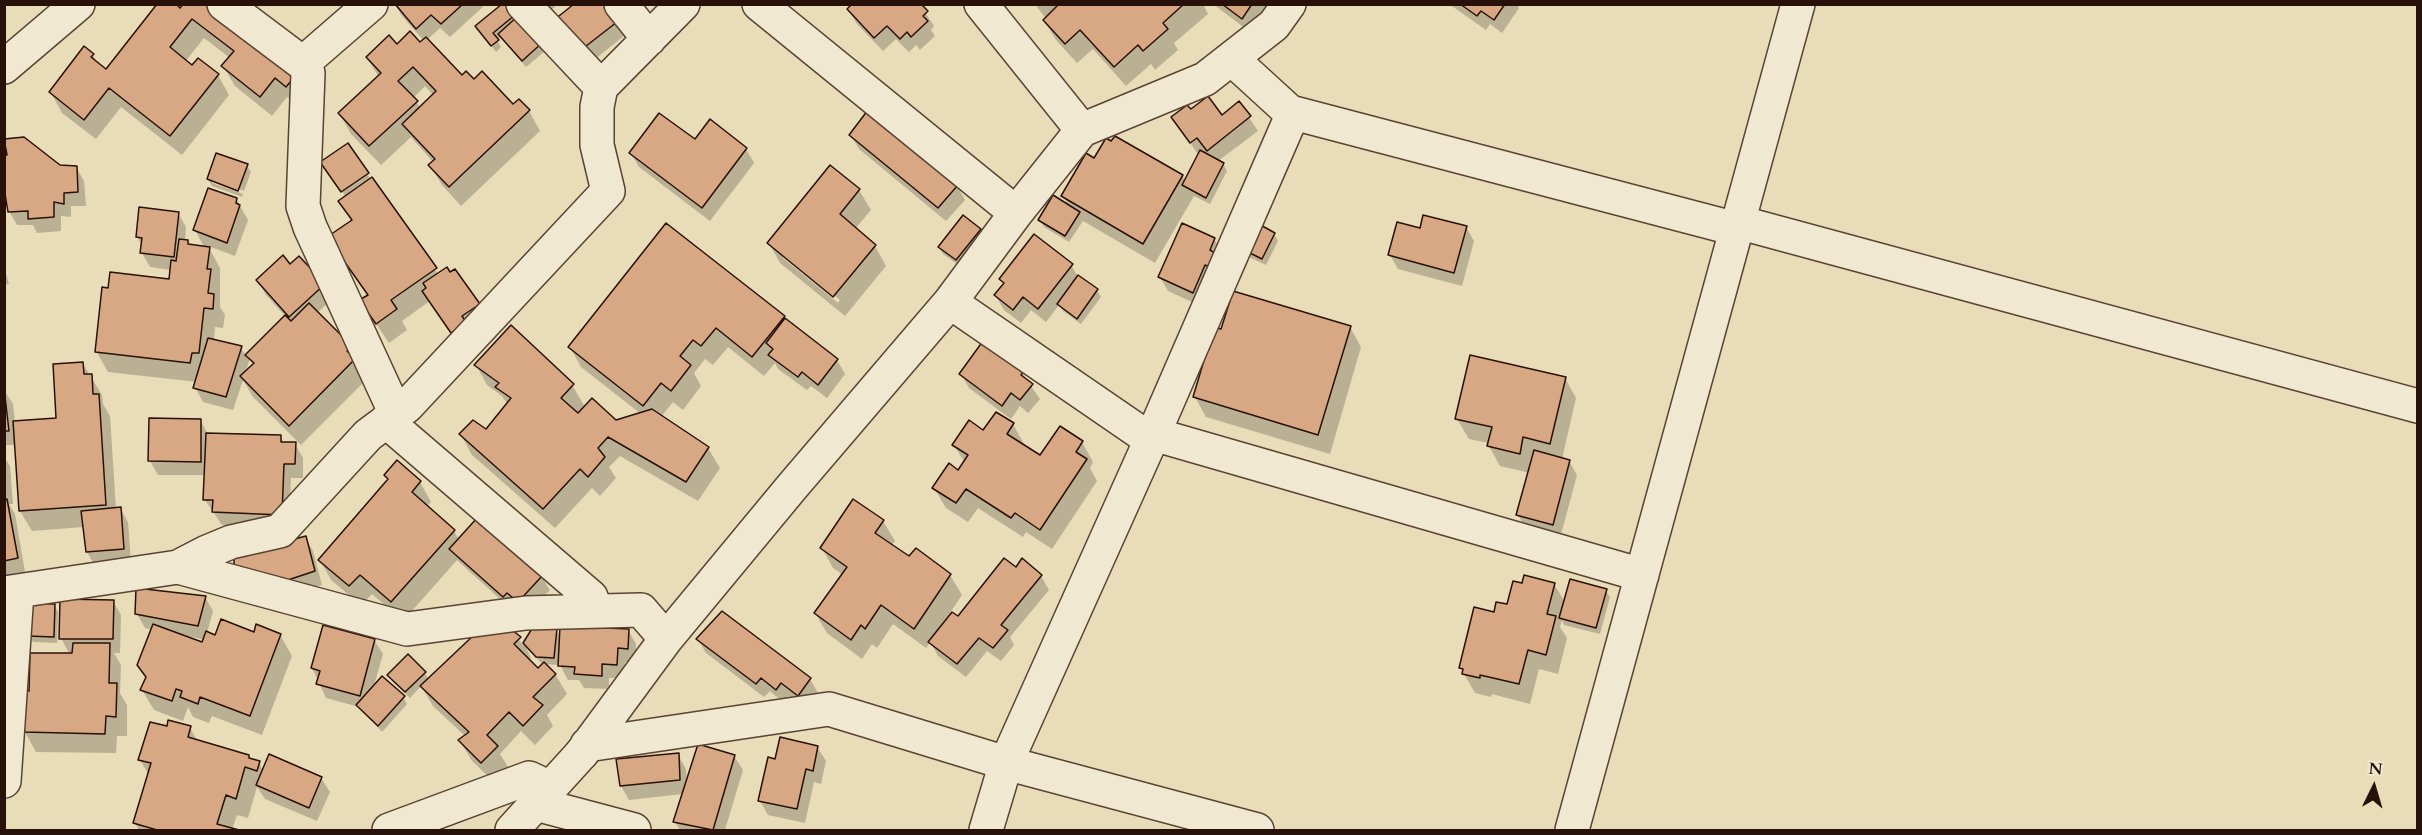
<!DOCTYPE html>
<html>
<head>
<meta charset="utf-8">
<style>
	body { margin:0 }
	#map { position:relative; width:2422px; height:835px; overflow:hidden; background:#e9dcb8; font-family:Cardo,serif }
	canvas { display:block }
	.frame { position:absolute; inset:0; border:6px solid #281108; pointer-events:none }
	.north { position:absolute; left:2344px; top:757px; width:60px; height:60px; -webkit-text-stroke:4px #f1e8d1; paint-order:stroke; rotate:5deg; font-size:16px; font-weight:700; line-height:24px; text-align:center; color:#281108 }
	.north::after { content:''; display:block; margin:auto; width:21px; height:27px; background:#281108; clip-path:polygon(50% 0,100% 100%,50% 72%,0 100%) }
</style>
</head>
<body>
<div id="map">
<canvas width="2422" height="835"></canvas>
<div class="frame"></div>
<div class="north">N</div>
</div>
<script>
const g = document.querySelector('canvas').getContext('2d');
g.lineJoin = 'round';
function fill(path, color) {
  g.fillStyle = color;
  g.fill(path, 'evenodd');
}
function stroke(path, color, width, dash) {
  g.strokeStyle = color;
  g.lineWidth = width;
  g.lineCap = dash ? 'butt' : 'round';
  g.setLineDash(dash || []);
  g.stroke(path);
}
const shadow = new Path2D(`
	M174,4l122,71 2,31 -11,-9 -15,19 -37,-30 -12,-20 7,-8 -26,-20 -19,24 7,5 26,8 11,20 -47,60 -61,-48 -25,32 -34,-26 -11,-20 42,-38 6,10 7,6z
	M395,4h91l-36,33 -10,-9 -13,12 35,37 12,4 39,25 16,5 11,20 -79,75 -19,-21 -12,-20 3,-3 -22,-25 -30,28 -30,-31 -11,-20 39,-37 -12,-19 30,-12 23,-2 4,-3 -22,-25zM425,86l9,10 -13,12 -8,-10z
	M504,4l41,47 -19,16 -25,-30 -4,3 4,7 -5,5 -19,-25z
	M548,4h10l-6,5z
	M854,4h71l-3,4 12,18 -3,4 4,6 -15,14 -4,-5 -7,7 -13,-13 -13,12 -26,-27 -9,-14z
	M1035,4h168l5,10 -34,29 4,7 -23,20 -4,-6 -25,22 -33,-37 -16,14 -21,-23 -12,-20 2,-1z
	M1213,4h58l-21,28z
	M1449,4h68l2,4 -17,25 -12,-9 -4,6z
	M616,23l8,13 -34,27 -26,-29z
	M1239,103l19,28 -40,30 5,3 4,7 -17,33 -16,-8 -39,67 -72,-42 -14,21 -25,-15 -4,-7 29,-13 -6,-11 52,-58 67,38 4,6 13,-26 -26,-39h49z
	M851,135l106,51 8,14 -19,21 -87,-72z
	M4,141l56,25 16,1 8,14 2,25h-15v11l-10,-1v15l-24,2 -4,-8h-16l-8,-14v-54z
	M746,149l8,14 -44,58 -71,-54 -8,-14z
	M247,166l4,6 -7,19 -32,-12v4l31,11 -1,3 -30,-11 -4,-7z
	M326,169l41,5 71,100h12l4,-3 32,48 -26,27 -30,-45 -28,20 5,9 -18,13 -28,-42 7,-5 -27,-38 11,-36 -12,-21 6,-4z
	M859,190l12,20 -16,19 20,17 11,20 -41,50 -65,-53 -11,-20zM783,254l57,46 -2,3 -55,-45z
	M236,199l12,21 -13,36 -27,-10 12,22v39l5,8 -2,13 -8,-1 -1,14 27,7 5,8 40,-39 -20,-22 -8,-14 32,-15 9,-8 33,41 -15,14 34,34 15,33 -65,65 -48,-48 -10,-17 -10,30 -30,-8 -8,-15 2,-5 -89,-10 -12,-21 74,-70 1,-11 -21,-3 -8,-14 1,-6 -6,-10 41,-24 8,14 -1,14 4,5 15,1 -9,-17zM250,359l3,7 -8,7z
	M963,218l17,12 4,7 -24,29 -17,-12 -4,-7z
	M1466,227l8,14 -12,45 -64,-17 -8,-14 31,-26z
	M1274,234l4,7 -12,24 -17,-8 -4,-7z
	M1214,239l8,14 -21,53 -33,-15 -8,-14z
	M1071,265l7,12 19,13 4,7 -20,27 -18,-13 -4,-6 -13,17 -15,-12 -10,13 -17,-13 -8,-14 8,-11 -3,-5z
	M4,266l5,18 -5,1z
	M783,317l54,43 8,14 -18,24 -16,-12 -4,4 -29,-21 -3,-6 -11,13 -36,-29 -15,18 -8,-6 -11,14 7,13 -18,24 -10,-8 -12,15 47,31 12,20 -22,33 -78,-45 -11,11 7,11 -16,18 -8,-8 -37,40 -83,-73 -11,-20 25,-4 22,-26 -6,-9 -15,-11 -11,-20 96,20 13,22 31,14 25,-7 -60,-47 -11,-20z
	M1350,327l11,20 -31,107 -124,-37 -11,-20 27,-66z
	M83,364l19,31 1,9 7,12 6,93 4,-1 8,14 3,41 -36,3 -8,-14 -3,-25 -52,4 -12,-20 -4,-66h-12v-55l9,14 2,18 43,-2z
	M1022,373l18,26 -12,14 -8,-7 -9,13 -42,-31 -8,-14z
	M1565,378l11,20 -14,61 7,2 8,14 -17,63 -34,-9 -8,-14 12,-42 -30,-7 -11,-20v-3l-20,-4 -12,-20z
	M200,420l8,14 72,3 4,6 11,1 8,14v20h-12l-2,51 -67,-4 -17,-25 1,-25h-48l-8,-14z
	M1013,424l11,20 -1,2 17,11 42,-15 11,20 -3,6 7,13 -45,68 -26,-17 -3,5 -45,-29 -10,14 -22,-14 -12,-20 25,-16 6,-9 -11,-18 30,-13z
	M4,457l6,9 3,38h-4l6,10 10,58 -21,5z
	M385,475l35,7 11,20 -4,5 27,24 5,9 82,36 9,14 -23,25 -15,-5 -55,-50 -54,61 -31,-27 -11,11 -30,-25 -11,-20 69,-79z
	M883,521l12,20 -4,5 19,12 40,17 12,20 -19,28 1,2 15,-7 57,-49 25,7 8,14 -39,47 4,8 -13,16 -14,-10 -21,26 -28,-21 -8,-14 -4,6 -33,-24 -16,24 -5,-4 -10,15 -35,-26 -12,-20 28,-38 -10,-7 -11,-20z
	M305,537l8,14 9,34 -29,9 -49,-9z
	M1554,584l11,18 41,-11 4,6 -10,37 -36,-9 -2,-5 -2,7 7,11 -9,36 -19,-5 -9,35 -38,-10 -1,3 -16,-4 -15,-26 35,-53z
	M205,597l8,14 -6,22 8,4 40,-3 25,1 12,21 -30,79 -50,-19 -3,7 -16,-6 -5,-10 -5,14 -29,-11 -12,-20 5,-12 -8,-13 14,-35 -8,-2 -8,-14zM188,636l17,4 -2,4z
	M113,601l8,14 -1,38h-6l7,12 -1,28 7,12v31h-10l-1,17 -80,-1 -11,-20 6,-40 39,-37 -9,-17z
	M54,605l4,7 -1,31 -24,-1 -4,-7z
	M534,629h22l5,9 67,-8 8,14v18h-11l-1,16h-15v11l-25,-1 -5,-8h-11l-8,-15 -17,-1 12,10 12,20 -20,21 6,11 -18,19 -14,-14 -21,23 8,13 -14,15 -22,-21 -12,-20 5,-5 -32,-30 -12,-20 -11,12 -17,-16 -4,-7 35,-3 5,8 82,-49 12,14zM526,647l17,18 -5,5 -9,-9 2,-3z
	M698,639l112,40 8,14 -12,16 -17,-13 -5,7 -14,-12 -6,6 -58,-44z
	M374,640l9,14 -10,35 30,8 4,7 -25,28 -23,-25 -33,-9 -14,-30z
	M168,728h22l8,14 50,14 3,4 8,2 4,9 7,-15 51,22 9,14 -13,29 -52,-22 -8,-12 -9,31 -11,-3 -5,15h3h-96l-4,-7 14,-48 -9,-15z
	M817,747l9,14 -5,23 -7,-2 -9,41 -37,-8 -8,-14 16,-41z
	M678,755l8,14 1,13 47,-26 9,14 -18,60h-45l-5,-8 8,-28 -54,6 -8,-14z`);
const building = new Path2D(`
	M157,4h19l4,4 3,-4h26l88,70 -11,13 -11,-9 -15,19 -39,-31 13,-15 -42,-32 -22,28 22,18 6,-7 21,16 -49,62 -61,-48 -25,32 -35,-28 35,-46 10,8 -3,3 15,12z
	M395,4h68l-22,20 -10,-9 -15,14z
	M502,4h4l9,11 -22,18 6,7 -8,6 -16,-20z
	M574,4h29l14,18 -36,28 -27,-30z
	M852,4h69l7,7 -5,5 5,5 -17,16 -4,-5 -7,7 -13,-13 -13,12 -27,-29z
	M1059,4h125l-21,19 5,6 -25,22 -5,-6 -24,22 -34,-37 -15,14 -22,-24z
	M1222,4h30l-10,15z
	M1460,4h45l-11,16 -13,-9 -4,5z
	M518,16l24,27 -20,18 -24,-27z
	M410,31l10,11 6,-5 36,38 4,-4 8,8 8,-8 31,33 6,-5 11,11 -81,77 -21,-22 7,-6 -33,-35 34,-33 -23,-24 -15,14 20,20 -49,45 -31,-33 43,-40 -15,-16 23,-22 8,9z
	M1208,96l14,19 17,-14 12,15 -44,35 -10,-13 -7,5 -19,-26 16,-12 4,4z
	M868,110l90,75 -20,23 -89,-73z
	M659,113l36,26 15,-20 37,29 -45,60 -73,-55z
	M1115,136l68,39 -40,69 -82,-48 25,-43 8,5 12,-20 5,3z
	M24,137l36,28 17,1 1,26 -14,1v11l-10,-2v15l-26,2v-8l-20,1 -4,-24v-33h3l-3,-16z
	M348,143l21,30 -28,19 -21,-30z
	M1200,150l24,13 -18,35 -24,-13z
	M216,153l32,11 -10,27 -31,-12z
	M830,165l30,24 -20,25 36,31 -43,52 -66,-54z
	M372,177l65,91 -46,32 6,9 -21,15 -17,-24 9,-5 -41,-58 25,-17 -14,-19z
	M208,188l29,10 -1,5 4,2 -13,38 -34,-13z
	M1053,195l27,17 -15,24 -27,-16z
	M139,207l40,5 -5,45 -34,-4 2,-15 -6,-1z
	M963,215l18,14 -25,31 -18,-13z
	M1423,215l44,11 -13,47 -66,-18 9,-33 23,6z
	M666,223l119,93 -33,41 -36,-29 -15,18 -8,-6 -13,16 11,9 -20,26 -10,-8 -18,23 -75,-59z
	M1182,223l33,15 -5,12 5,3 -5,14 -5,-2 -12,28 -35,-16z
	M1257,223l18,10 -13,26 -18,-9z
	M1034,234l39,30 -35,45 -15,-12 -10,13 -19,-15 10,-12 -5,-4z
	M179,239l9,1v4l22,3 -3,22h4l-3,24 6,1 -1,15 -9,-1 -5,45h-7l-2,10 -95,-11 7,-65 6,1 2,-16 59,7 2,-19 5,1z
	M283,255l7,9 9,-8 26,28 -36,33 -33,-37z
	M447,267l3,5 5,-3 25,35 -18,12 4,6 -15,11 -29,-42 4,-3 -3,-5z
	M1078,275l20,14 -21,30 -20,-15z
	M1233,291l118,35 -33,109 -125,-38 21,-70 7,2z
	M309,303l43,43 -5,5 8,8 -66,67 -49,-50 14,-13 -9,-8 40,-40 6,6z
	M785,318l53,41 -20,26 -16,-13 -4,5 -30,-22 5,-6 -7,-6z
	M511,325l63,59 -13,14 17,15 14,-15 24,22 36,-11 57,38 -23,35 -78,-45 -10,11 7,9 -17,20 -8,-8 -37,40 -84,-75 14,-14 13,9 25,-31 -16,-11 4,-4 -25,-18z
	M208,338l34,8 -16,51 -33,-9z
	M983,341l40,31 -2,3 12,9 -13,16 -9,-7 -9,13 -43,-32z
	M1470,355l96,22 -16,67 -27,-7 -3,17 -33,-8 5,-19 -37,-8z
	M83,362l1,12h8l1,20h6l7,111 -87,6 -6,-90 43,-3 -3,-54z
	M4,388l5,43h-5z
	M996,412l18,11 -7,11 33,21 20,-29 23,15 -7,11 11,7 -47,71 -25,-17 -4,5 -45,-29 -10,14 -24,-15 17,-25 9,7 10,-15 -16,-10 17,-25 14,10z
	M149,418l52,1v43l-53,-1z
	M206,433l75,2v7h15l-1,22h-11l-2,51 -70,-3 1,-12h-10z
	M1534,450l36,10 -17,65 -37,-10z
	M397,460l24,21 -9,11 43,38 -64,72 -31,-27 -11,11 -31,-26 70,-81 -4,-4z
	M4,499h3l11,59 -14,3z
	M853,499l31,21 -9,13 34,23 7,-8 35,26 -37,55 -33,-24 -16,24 -4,-4 -10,15 -37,-27 33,-46 -27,-19z
	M121,507l3,42 -38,3 -5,-41z
	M477,518l66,57 -25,27 -11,-9 -4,4 -54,-48z
	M306,536l9,35 -30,10 -51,-10v-16z
	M1004,558l12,9 6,-9 20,17 -41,50 7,5 -15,18 -14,-10 -22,26 -29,-22 24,-30 6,4z
	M1524,575l31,8 -8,31 9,2 -10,39 -18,-5 -9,34 -39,-9v3l-18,-4 1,-5 -4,-1 15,-61 20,5 2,-10 11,2 6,-23 9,2z
	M1570,579l37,10 -11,39 -37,-10z
	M136,588l70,8 -8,30 -63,-12z
	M60,599l54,1 -1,39h-54z
	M29,603l26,1 -1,33 -26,-1z
	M722,611l89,67 -13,18 -17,-13 -5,7 -15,-12 -5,6 -60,-45z
	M221,619l33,13 2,-8 25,10 -31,82 -50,-19 -2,7 -18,-7 2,-6 -6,-2 -4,12 -32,-11 6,-13 -9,-12 16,-41 49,18 4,-11 9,4z
	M323,625l52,14 -15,57 -44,-12 4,-13 -9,-3z
	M560,626l69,3 -1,20 -10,-1 -1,17 -15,-1v12l-28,-2 1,-7 -17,-1z
	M533,627l24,1 -3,30 -18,-1 -13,-14z
	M512,630l9,7 -7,7 24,24 6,-6 12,12 -23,23 10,8 -20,21 -14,-14 -22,23 11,11 -17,17 -23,-23 11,-8 -49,-46 56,-53z
	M73,643h37l-1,40h8l-1,34 -10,-1 -1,18 -82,-2 1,-42 5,1 1,-38h42z
	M408,654l18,18 -21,20 -18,-17z
	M382,676l23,20 -27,30 -22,-21z
	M168,720l23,6 -3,11 61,18v3l11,3 -3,10 -12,-4 -9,32 -10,-4 -9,29 22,6h-82l-24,-7 18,-60 -13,-3 12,-38 17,4z
	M780,737l38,9 -5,25 -7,-2 -9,40 -39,-8 10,-44 7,2z
	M698,744l37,11 -22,75 -40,-8z
	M679,753l1,27 -60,6 -4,-27z
	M269,754l53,23 -13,31 -53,-23z`);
const minor = new Path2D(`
	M224,4l81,61 3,8 -5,133 7,21 86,187
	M523,4l78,83
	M621,4l28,35
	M759,4l257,209
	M981,4l101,126
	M1232,59l58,53 446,117
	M303,63l68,-59
	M4,67l74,-63
	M1738,222l680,184
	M950,302l201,138
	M386,421l205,176 5,14
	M1153,434l489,141
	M178,567l29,-15 24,-10 49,-11 88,-96 39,-29 201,-215 -11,-46v-38l4,-20 82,-83
	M4,593l174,-26 229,62 119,-16 115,-3 25,29
	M587,745l242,-36 177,54 251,67
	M582,753l84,-114 125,-151 159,-186 66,-89 66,-83 123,-51 69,-54 15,-21
	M4,781l13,-189
	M536,804l98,26
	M389,830l140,-52 21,10
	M986,830l20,-67 148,-330 139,-320
	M1572,830l226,-826`);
const tertiary = new Path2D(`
	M512,830l70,-77`);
fill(shadow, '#0003');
fill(building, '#d8a783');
stroke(building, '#281108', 1.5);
stroke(minor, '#584434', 36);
stroke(tertiary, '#584434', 36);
stroke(minor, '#f1e8d1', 33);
stroke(tertiary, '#f1e8d1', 33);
</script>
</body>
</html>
